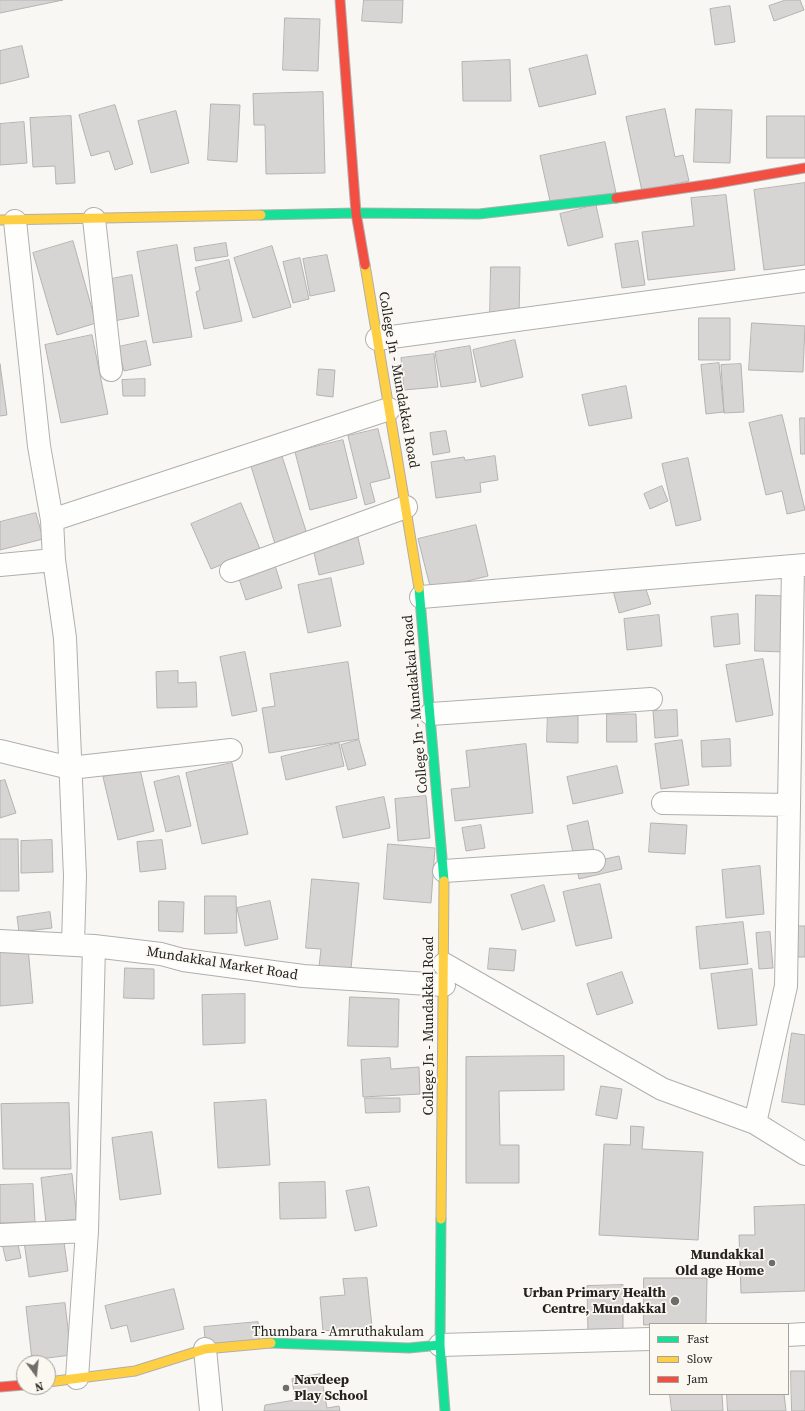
<!DOCTYPE html>
<html>
<head>
<meta charset="utf-8">
<style>
	body { margin:0 }
	#map { position:relative; width:805px; height:1411px; overflow:hidden; background:#f9f7f4; font-family:"Source Serif 4",serif }
	canvas { display:block }
	.legend { position:absolute; left:649px; top:1323px; width:140px; height:72px; box-sizing:border-box; background:#fbf8f2; border:1px solid #a5a29e; margin:0; padding:5px 7px; list-style:none; font-size:12px; color:#232220 }
	.legend li { display:flex; align-items:center; gap:8px; height:20px }
	.legend b { width:20px; border:1px solid #a5a29e }
	.north { position:absolute; left:16px; top:1355px; width:40px; height:40px; box-sizing:border-box; background:#fbf8f2; border:1px solid #a5a29e; border-radius:50%; rotate:165deg; font-size:11px; font-weight:700; line-height:16px; text-align:center; color:#232220 }
	.north::after { content:''; display:block; margin:auto; width:14px; height:18px; background:#6e6d6a; clip-path:polygon(50% 0,100% 100%,50% 72%,0 100%) }
</style>
</head>
<body>
<div id="map">
<canvas width="805" height="1411"></canvas>
<ul class="legend">
<li><b style="height:5px;background:#16e098"></b>Fast</li>
<li><b style="height:5px;background:#ffcf43"></b>Slow</li>
<li><b style="height:5px;background:#f24e42"></b>Jam</li>
</ul>
<div class="north">N</div>
</div>
<script>
const g = document.querySelector('canvas').getContext('2d');
g.lineJoin = 'round';
function fill(path, color) {
  g.fillStyle = color;
  g.fill(path, 'evenodd');
}
function stroke(path, color, width, dash) {
  g.strokeStyle = color;
  g.lineWidth = width;
  g.lineCap = dash ? 'butt' : 'round';
  g.setLineDash(dash || []);
  g.stroke(path);
}
function label(font, color, halo, rows, align = 'center') {
  g.font = font + ' "Source Serif 4",serif';
  g.lineWidth = 3.5;
  g.setLineDash([]);
  g.textBaseline = 'middle';
  g.strokeStyle = halo;
  g.fillStyle = color;
  for (const [text, x, y, turn = 0] of rows) {
    g.save();
    g.translate(x, y);
    g.rotate((+turn || 0) * Math.PI / 180);
    g.textAlign = isNaN(turn) ? turn : align;
    if (halo) g.strokeText(text, 0, 0);
    g.fillText(text, 0, 0);
    g.restore();
  }
}
const building = new Path2D(`
	M0,0h63l-63,13z
	M364,0h39l-1,23 -40,-2z
	M786,0h14l4,10 -30,11 -5,-15z
	M730,6l5,36 -20,3 -5,-36z
	M285,18l35,1 -2,52 -35,-1z
	M22,46l7,31 -29,7v-33z
	M587,55l9,39 -57,13 -10,-38z
	M510,60l1,41h-48l-1,-39z
	M323,92l2,81 -59,1 -1,-49h-11l-1,-31z
	M211,104l29,1 -3,57 -29,-2z
	M115,105l18,59 -18,6 -6,-19 -18,5 -12,-41z
	M665,109l10,48 8,-2 6,26 -47,10 -16,-74z
	M696,109l36,1 -2,53 -36,-1z
	M176,111l13,52 -38,10 -13,-52z
	M71,116l4,67 -19,1 -1,-18 -22,1 -3,-49z
	M767,116h38v42h-38z
	M24,122l3,41 -27,2v-41z
	M605,142l11,51 -66,8 -10,-45z
	M805,183v82l-41,5 -10,-80z
	M726,195l9,75 -87,10 -6,-48 52,-6 -3,-28z
	M596,205l7,32 -35,9 -8,-32z
	M73,241l23,82 -39,12 -24,-82z
	M638,241l7,44 -23,3 -7,-44z
	M226,243l2,13 -32,5 -2,-13z
	M177,245l15,92 -39,6 -16,-91z
	M272,246l19,61 -38,11 -19,-60z
	M327,255l8,36 -25,5 -7,-37z
	M300,258l9,41 -16,4 -10,-41z
	M229,260l13,61 -38,8 -8,-37 4,-2 -5,-22z
	M491,267h29l-1,52 -29,-1z
	M132,275l7,41 -25,5 -8,-41z
	M699,318h31v42h-31z
	M752,323l53,3 -2,46 -54,-2z
	M92,335l16,79 -47,9 -16,-78z
	M515,340l8,37 -42,10 -8,-37z
	M146,341l5,24 -27,6 -6,-24z
	M470,346l6,36 -35,5 -6,-35z
	M434,354l4,33 -34,3 -3,-32z
	M719,363l5,49 -18,2 -5,-49z
	M0,364l7,51 -7,1z
	M741,364l3,48 -20,1 -3,-48z
	M319,369l16,1 -2,27 -16,-2z
	M145,379v17h-22l-1,-16z
	M626,386l6,32 -43,8 -7,-31z
	M782,415l23,95 -18,4 -5,-23 -16,4 -17,-72z
	M800,418h5v36h-4z
	M378,429l12,49 -20,5 5,19 -10,3 -17,-69z
	M446,431l4,21 -17,3 -3,-22z
	M343,440l14,58 -47,12 -15,-58z
	M281,453l26,81 -32,10 -25,-81z
	M495,456l3,24 -18,3 1,9 -45,6 -5,-36 33,-5 1,3z
	M688,458l13,62 -25,6 -14,-62z
	M662,486l6,15 -18,8 -6,-15z
	M241,503l19,46 -49,20 -20,-45z
	M36,513l7,26 -43,11v-28z
	M476,525l12,51 -57,14 -13,-51z
	M357,533l7,31 -45,11 -7,-31z
	M274,562l8,26 -36,12 -9,-27z
	M331,578l10,48 -33,7 -10,-48z
	M642,578l9,26 -32,9 -7,-26z
	M756,595l30,1 -1,56 -30,-1z
	M738,614l2,30 -26,3 -3,-30z
	M659,615l3,31 -35,4 -3,-31z
	M245,652l12,59 -25,5 -12,-59z
	M763,659l10,56 -37,7 -10,-57z
	M348,662l11,77 -90,14 -7,-45 13,-2 -5,-32z
	M178,671v12l18,-1 1,25 -40,1 -1,-36z
	M548,708l30,1v34l-31,-1z
	M677,710l1,26 -23,2 -2,-27z
	M607,714h29l1,28h-30z
	M730,739l1,27 -29,1 -1,-26z
	M359,740l7,25 -18,5 -7,-25z
	M682,740l7,45 -28,4 -6,-45z
	M339,743l5,23 -58,14 -5,-23z
	M526,744l7,69 -78,8 -4,-32 19,-2 -4,-36z
	M232,763l16,71 -46,10 -16,-71z
	M617,766l6,27 -50,11 -6,-27z
	M140,769l14,62 -36,9 -15,-63z
	M179,776l12,50 -25,6 -12,-50z
	M5,780l11,33 -16,5v-37z
	M426,796l4,42 -32,3 -3,-42z
	M384,797l6,31 -47,10 -7,-31z
	M588,821l8,40 23,-5 3,13 -43,10 -12,-53z
	M651,823l36,2 -2,29 -36,-2z
	M481,825l4,23 -19,3 -4,-23z
	M0,839h18l1,52h-19z
	M52,840l1,32 -32,1v-32z
	M162,840l4,29 -26,3 -3,-30z
	M388,844l47,4 -4,55 -47,-4z
	M760,866l4,48 -38,4 -4,-48z
	M312,879l47,4 -8,86 -32,-2 2,-18 -15,-1z
	M600,884l12,54 -36,8 -13,-54z
	M544,885l11,36 -33,9 -11,-35z
	M205,896h31l1,37 -32,1z
	M159,901l25,1 -1,30 -24,-1z
	M270,901l8,38 -33,7 -8,-38z
	M50,912l2,16 -33,4 -2,-15z
	M743,922l5,42 -48,5 -4,-42z
	M798,926h7v31h-7z
	M770,932l3,36 -14,1 -3,-36z
	M28,947l5,56 -33,3v-56z
	M490,948l26,2 -2,21 -26,-2z
	M125,968l29,1v30l-30,-1z
	M752,969l5,56 -39,4 -7,-55z
	M622,972l11,31 -36,12 -10,-31z
	M245,994v49l-42,2 -1,-50z
	M350,997l49,2 -1,48 -50,-1z
	M792,1033l13,2v70l-23,-3z
	M564,1056v34l-65,1 1,54h19v38h-53v-126z
	M390,1058l1,11 28,-2 1,27 -57,3 -2,-37z
	M601,1086l21,3 -5,30 -21,-4z
	M365,1098h35v14l-34,1z
	M266,1100l4,65 -52,3 -4,-65z
	M69,1103l2,66h-68l-2,-65z
	M631,1126l13,1 -2,22 61,3 -5,88 -99,-5 5,-91 26,1z
	M152,1132l9,62 -41,6 -8,-62z
	M72,1174l5,45 -31,4 -5,-45z
	M325,1182l1,36 -46,1 -1,-36z
	M33,1184l2,38 -35,1v-38z
	M369,1187l8,39 -22,5 -9,-40z
	M805,1205v86l-64,2 -2,-58h16l-1,-28z
	M63,1235l5,36 -39,6 -5,-36z
	M17,1240l4,18 -15,3 -4,-18z
	M367,1278l5,49 -49,4 -3,-34 25,-2 -2,-16z
	M644,1278h63l-1,46 -62,1z
	M623,1285v48l-35,1 -1,-48z
	M174,1289l10,40 -53,13 -4,-17 -16,4 -6,-23z
	M65,1303l6,52 -39,5 -6,-53z
	M258,1322l2,24 -54,4 -2,-23z
	M791,1371h14v40h-13z
	M321,1374l6,34 12,-2 1,5h-76l1,-6 30,-5 -3,-21z
	M670,1394h52l1,17h-51z
	M727,1394h57l2,17h-58z`);
const street = new Path2D(`
	M94,219l17,151
	M15,221l24,225 13,74 2,40 11,78 10,238 -2,68
	M377,339l428,-58
	M52,520l337,-111
	M0,565l54,-5
	M231,571l175,-64
	M421,597l384,-32
	M431,714l220,-15
	M0,751l70,17 161,-18
	M663,803l126,2
	M444,871l150,-10
	M0,941l94,5 67,8 22,6 120,16 141,9
	M444,964l218,125 93,34 50,31
	M755,1123l31,-137 7,-420
	M0,1235l87,-4
	M788,1335l17,-1
	M440,1345l210,-6
	M205,1349l6,62
	M77,1378l10,-147 7,-285`);
const fast = new Path2D(`
	M261,215l95,-2 123,1 137,-16
	M419,588l25,293
	M441,1219l-1,126 5,66
	M271,1343l138,5 31,-3`);
const slow = new Path2D(`
	M0,220l261,-5
	M365,265l54,323
	M441,1219l3,-338
	M48,1382l87,-11 70,-22 66,-6`);
const jam = new Path2D(`
	M340,0l16,213 9,52
	M616,198l96,-14 93,-16
	M0,1387l24,-2`);
const markers = [
	[772,1263,4,"#6e6d6a"],
	[675,1301,5,"#6e6d6a"],
	[286,1388,4,"#6e6d6a"]
];
const streetNames = [
	["College Jn - Mundakkal Road",398,380,80],
	["College Jn - Mundakkal Road",416,704,-95],
	["Mundakkal Market Road",222,964,9],
	["College Jn - Mundakkal Road",429,1026,-90],
	["Thumbara - Amruthakulam",338,1332]
];
const poiNames = [
	["Mundakkal",764,1255],
	["Old age Home",764,1271],
	["Urban Primary Health",666,1293],
	["Centre, Mundakkal",666,1309],
	["Navdeep",294,1380,"left"],
	["Play School",294,1396,"left"]
];
fill(building, '#d6d5d3');
stroke(building, '#b5b3b1', 1);
stroke(street, '#b0afad', 24);
stroke(fast, '#b0afad', 11);
stroke(slow, '#b0afad', 11);
stroke(jam, '#b0afad', 11);
stroke(street, '#fefefd', 22);
stroke(fast, '#16e098', 9);
stroke(slow, '#ffcf43', 9);
stroke(jam, '#f24e42', 9);
for (const [x, y, r, color] of markers) {
  const dot = new Path2D();
  dot.arc(x, y, r, 0, 2 * Math.PI);
  g.fillStyle = color;
  g.fill(dot);
  stroke(dot, '#fbf8f2', 1.5);
}
label('14px', '#232220', '#fbf8f2', streetNames);
label('bold 14px', '#232220', '#fbf8f2', poiNames, 'right');
</script>
</body>
</html>
